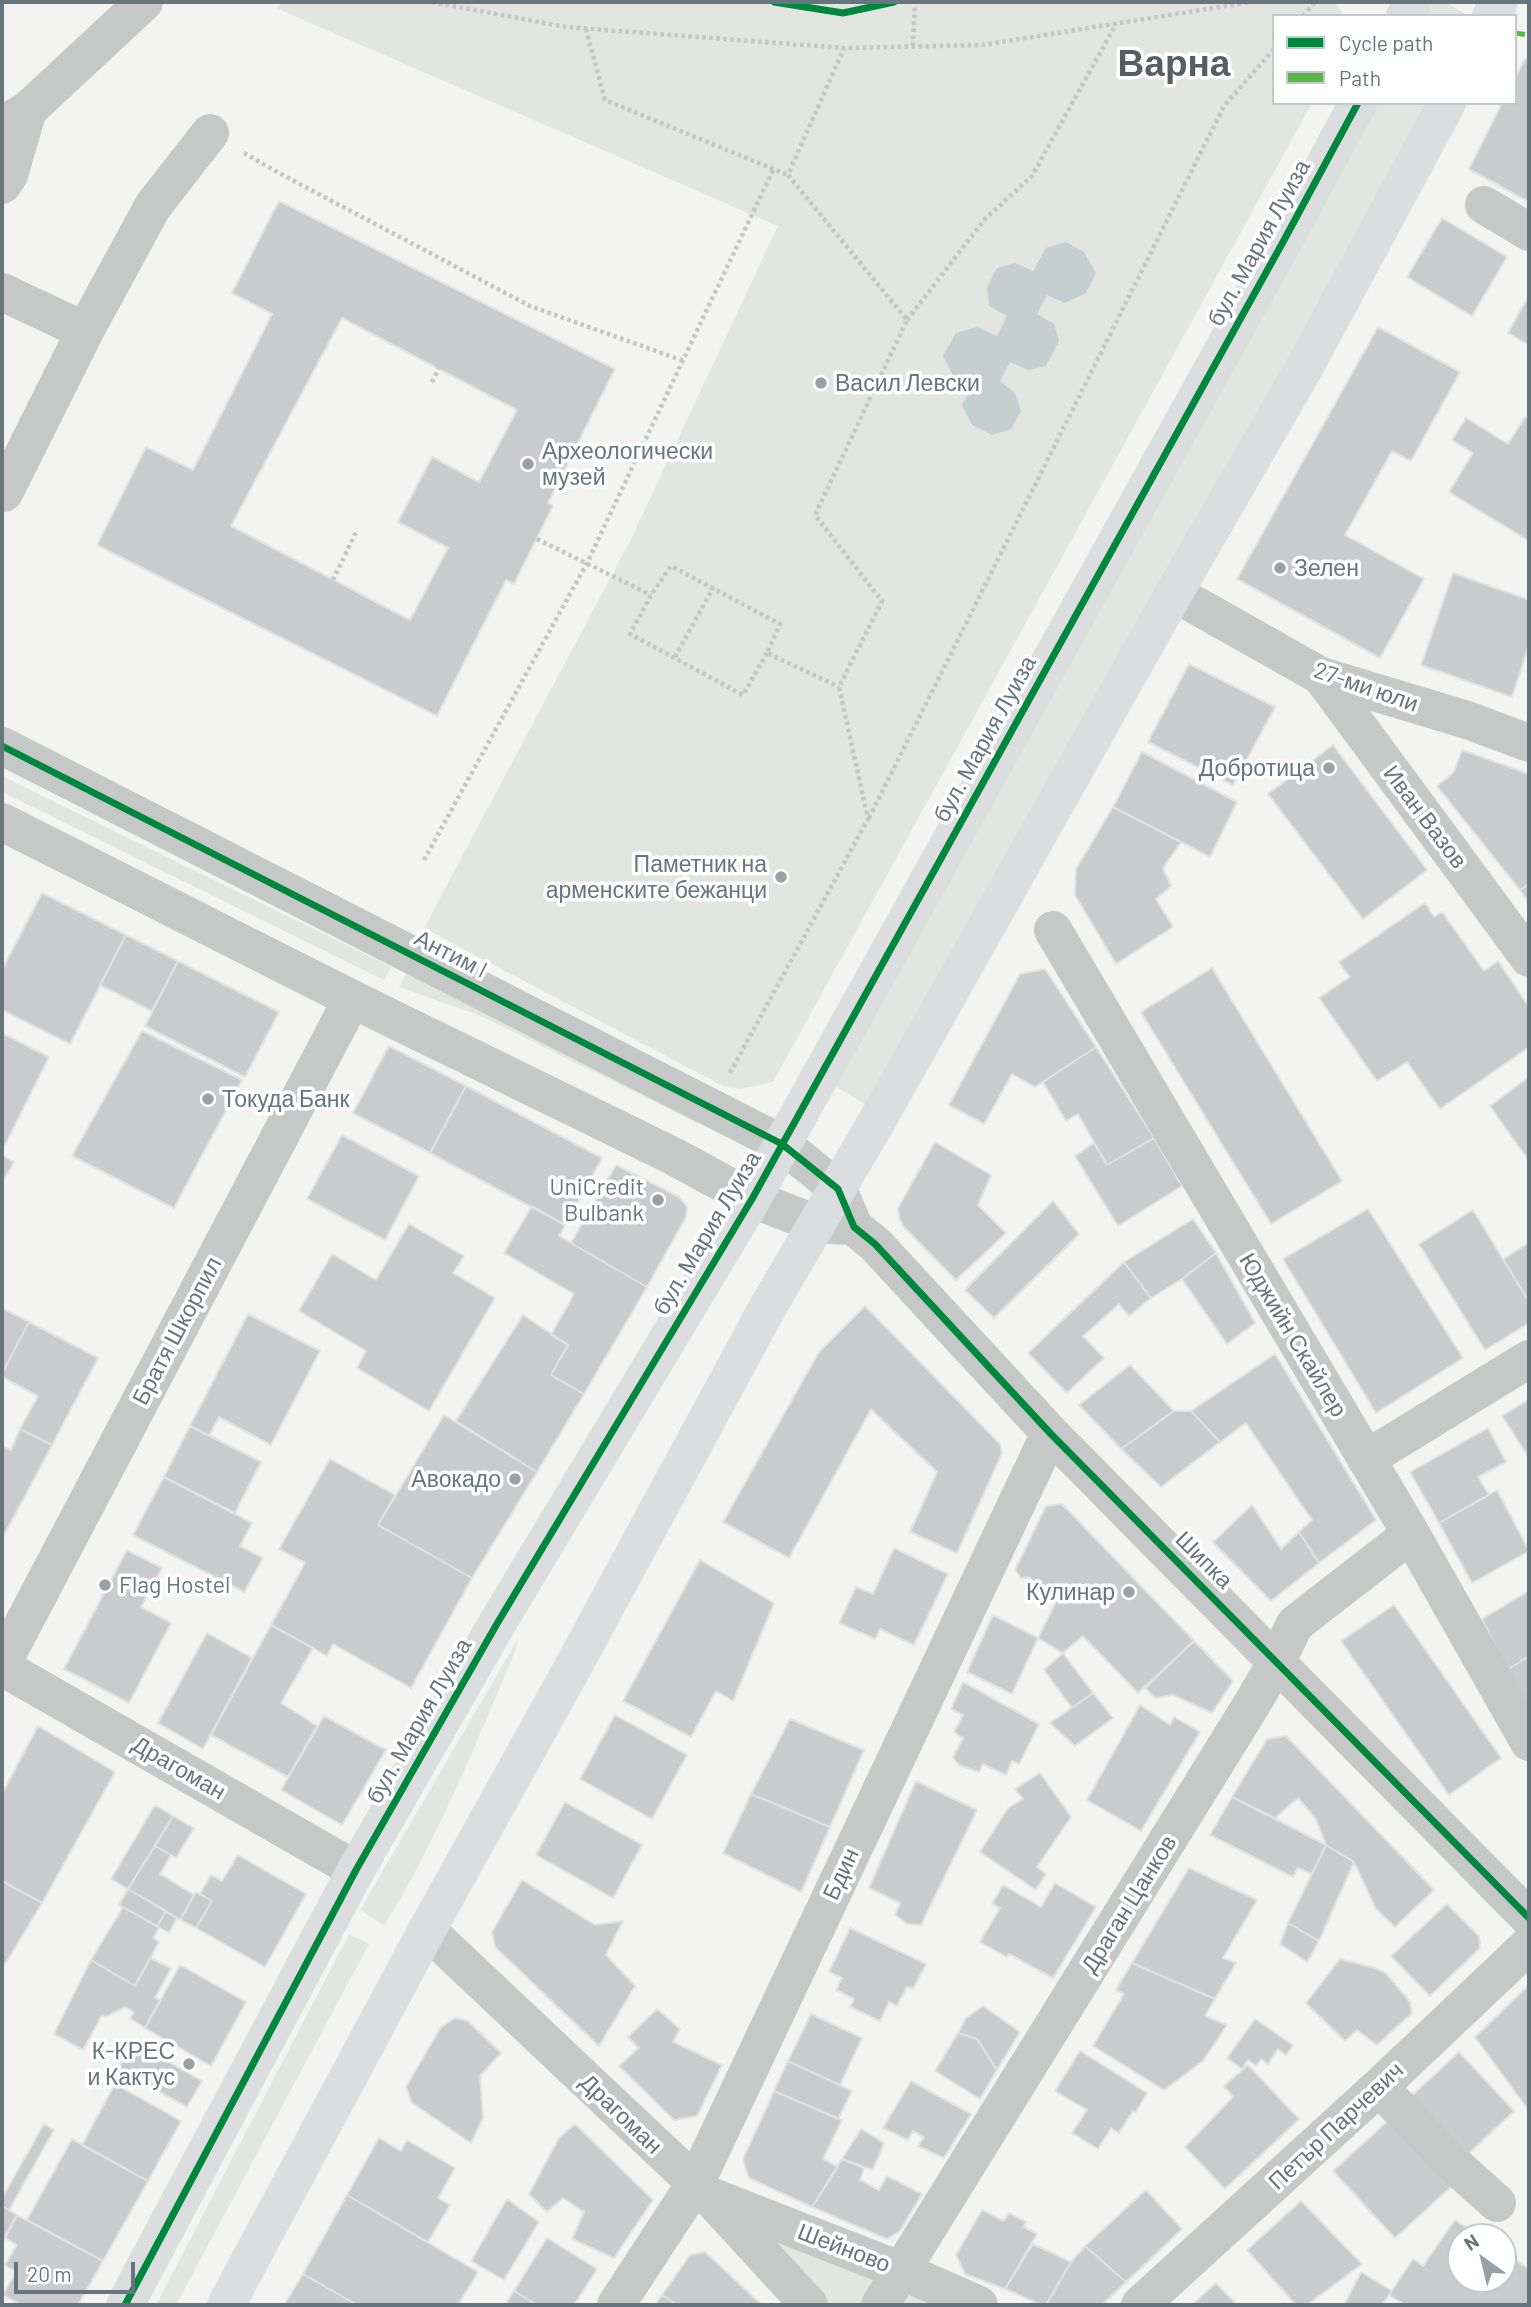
<!DOCTYPE html>
<html>
<head>
<meta charset="utf-8">
<style>
	body { margin:0 }
	#map { position:relative; width:1531px; height:2307px; overflow:hidden; background:#f3f3f2; font-family:Barlow,sans-serif }
	canvas { display:block }
	.frame { position:absolute; inset:0; border:4px solid #66767f; pointer-events:none }
	.legend { position:absolute; left:1272px; top:14px; width:245px; height:91px; box-sizing:border-box; background:#fff; border:2px solid #c2c8cc; margin:0; padding:9px 12px; list-style:none; font-size:21px; color:#66767f }
	.legend li { display:flex; align-items:center; gap:14px; height:35px }
	.legend b { width:35px; border:2px solid #c2c8cc }
	.north { position:absolute; left:1447px; top:2223px; width:70px; height:70px; box-sizing:border-box; background:#fff; border:2px solid #c2c8cc; border-radius:50%; rotate:326deg; font-size:19px; font-weight:700; line-height:28px; text-align:center; color:#66767f }
	.north::after { content:''; display:block; margin:auto; width:24px; height:32px; background:#97a2a7; clip-path:polygon(50% 0,100% 100%,50% 72%,0 100%) }
	.scale { position:absolute; left:14px; top:2262px; width:121px; height:32px; box-sizing:border-box; border:4px solid #66767f; border-top:0; padding-left:9px; font-size:21px; line-height:24px; white-space:nowrap; color:#66767f; -webkit-text-stroke:5px #fff; paint-order:stroke }
</style>
</head>
<body>
<div id="map">
<canvas width="1531" height="2307"></canvas>
<div class="frame"></div>
<ul class="legend">
<li><b style="height:9px;background:#00873e"></b>Cycle path</li>
<li><b style="height:9px;background:#58b947"></b>Path</li>
</ul>
<div class="north">N</div>
<div class="scale">20 m</div>
</div>
<script>
const g = document.querySelector('canvas').getContext('2d');
g.lineJoin = 'round';
function fill(path, color) {
  g.fillStyle = color;
  g.fill(path, 'evenodd');
}
function stroke(path, color, width, dash) {
  g.strokeStyle = color;
  g.lineWidth = width;
  g.lineCap = dash ? 'butt' : 'round';
  g.setLineDash(dash || []);
  g.stroke(path);
}
function label(font, color, halo, rows, align = 'center') {
  g.font = font + ' Barlow,sans-serif';
  g.lineWidth = 7;
  g.setLineDash([]);
  g.textBaseline = 'middle';
  g.strokeStyle = halo;
  g.fillStyle = color;
  for (const [text, x, y, turn = 0] of rows) {
    g.save();
    g.translate(x, y);
    g.rotate((+turn || 0) * Math.PI / 180);
    g.textAlign = isNaN(turn) ? turn : align;
    if (halo) g.strokeText(text, 0, 0);
    g.fillText(text, 0, 0);
    g.restore();
  }
}
const green = new Path2D(`
	M282,2h1053l10,14h-71v87h38l-539,979 -33,7 -17,-3 -299,-158 207,-389 147,-313 -502,-218z
	M1412,2h34l22,14h-64z
	M1356,103h86l-561,1011 -61,-37z
	M2,776l389,191 -7,13 -382,-188z
	M407,972l296,150 -6,1 -216,-107 -82,-29z
	M519,1637l-6,19c-39,92 -76,185 -129,270l-24,-16z
	M349,1934l20,10 -193,361h-20z
	M707,2194l272,111h-170z`);
const water = new Path2D(`
	M1066,242l18,10 12,21 -10,20 -21,10 -18,-8 -10,19 17,10 5,17 -13,25 -18,4 -18,-8 -10,19 15,12 6,18 -10,18 -19,6 -20,-10 -10,-20 10,-17 -18,-10 -11,-22 13,-23 21,-6 20,9 10,-20 -18,-10 -2,-19 10,-19 18,-5 18,8 13,-23z`);
const building = new Path2D(`
	M1525,59l4,1v142l-60,-33 33,-66h13v-25z
	M279,201l336,168 -67,134 5,3 -39,78 -8,-4 -69,136 -340,-171 49,-98 47,23 79,-156 -40,-21zM342,318l175,92 -38,72 -47,-25 -34,65 50,26 -38,72 -179,-94z
	M1442,218l65,39 -35,59 -65,-39z
	M1529,295v50l-21,-12z
	M1378,327l82,45 -49,89 -19,-10 -47,84 79,44 -44,79 -143,-79z
	M1525,417l4,2v122l-80,-49 24,-39 -21,-13 14,-22 42,26z
	M1453,573l76,27v45l-17,52 -91,-32z
	M1189,664l86,43 -42,78 -85,-43z
	M1333,745l94,125 -64,49 -95,-125z
	M1462,750l67,24v110l-9,6 -83,-104 17,-14z
	M1142,752l95,50 -27,55 -97,-50z
	M1113,807l68,35 -18,26 8,18 -15,13 17,28 -57,37 -41,-69 1,-26z
	M1529,884v19l-9,-13z
	M42,893l84,42 -56,109 -68,-34v-40z
	M1425,903l9,14 8,-5 42,59 14,-10 31,46v40l-89,62 -33,-47 -30,19 -58,-83 31,-21 -11,-15z
	M126,935l52,26 -26,50 -52,-26z
	M178,961l101,51 -34,65 -100,-51z
	M1212,968l130,213 -71,43 -130,-212z
	M1045,969l51,78 -61,40 -23,-13 -28,50 -35,-19 71,-131z
	M142,1031l100,49 -68,128 -102,-52z
	M2,1033l47,24 -44,88 -3,-1z
	M389,1046l77,40 -36,67 -77,-40z
	M1096,1047l58,91 -47,27 -29,-51 -12,7 -23,-39z
	M1529,1077v84l-39,-55z
	M466,1086l136,72 -37,67 -135,-72z
	M342,1135l77,41 -34,64 -78,-41z
	M1154,1138l28,48 -64,40 -43,-70 19,-13 13,22z
	M935,1142l56,33 -13,30 28,28 -50,47 -53,-54 -4,-8 -1,-10z
	M2,1155l12,7 -12,21z
	M616,1165l63,32 8,10 -1,10 -39,70 -76,-44z
	M1053,1201l26,33 -85,84 -29,-28z
	M532,1206l33,19 -6,11 88,51 -63,107 -33,-19 17,-30 -17,-10 23,-41 -70,-41z
	M1368,1209l95,149 -87,55 -93,-154z
	M1473,1210l56,92v21l-44,27 -66,-106z
	M1193,1219l23,34 -34,26 -31,19 -27,-36z
	M409,1224l55,32 -11,17 42,25 -66,113 -72,-43 9,-17 -67,-40 33,-57 44,26z
	M1529,1243v59l-26,-43z
	M1216,1253l39,70 -28,21 -45,-65z
	M1124,1262l27,36 -22,18 -10,-12 -36,32 21,22 -37,35 -39,-40z
	M865,1306l135,138 2,9 -45,100 -47,-21 27,-60 -66,-63 -82,149 -66,-36 96,-170z
	M2,1308l27,14 -27,52z
	M248,1314l72,37 -49,94 -52,-28 -10,19 -19,-10z
	M523,1315l45,30 -17,30 33,19 -47,78 -81,-51z
	M29,1322l69,36 -46,87 -32,-16 18,-33 -36,-19v-3z
	M1275,1354l101,166 -57,43 -20,-31 13,-12 -66,-97 -26,19 -29,-31z
	M1130,1365l44,46 -53,38 -42,-44z
	M1529,1399v59l-27,-42z
	M1174,1411h17l29,31 -59,45 -40,-38z
	M444,1415l93,57 -65,106 -94,-53z
	M190,1426l71,36 -26,51 -71,-36z
	M1488,1428l18,34 -28,15 11,18 -50,28 -29,-51z
	M20,1429l32,16 -50,94v-93l9,4z
	M330,1459l65,36 -17,30 94,53 -61,110 -78,-44 -6,12 -56,-31 34,-62 -26,-14z
	M164,1477l88,46 -12,23 23,12 -19,34 -111,-57z
	M1497,1490l32,61 -57,32 -33,-60z
	M1062,1504l132,137 -56,52 -55,-57 -20,17 -25,-15 17,-34 -26,-27 -8,1 -6,-8 31,-64z
	M1252,1505l29,44 18,-17 20,31 -48,38 -58,-59z
	M894,1548l54,26 -34,71 -34,-16 -5,10 -36,-16 17,-36 17,7z
	M127,1550l35,18 -21,39 30,16 -42,80 -65,-34z
	M700,1560l74,43 -41,98 -17,-10 -25,46 -68,-36z
	M1529,1591v65l-22,14 -25,-51z
	M1394,1605l107,153 -52,37 -108,-154z
	M993,1615l45,23 -26,56 -45,-22z
	M271,1625l42,23 -32,55 36,23 -29,51 -77,-42z
	M207,1633l45,25 -49,91 -45,-26z
	M1194,1641l39,40 -21,32 -39,-18 -18,3 -10,-10z
	M1063,1653l30,40 -21,15 -28,-38z
	M1529,1656v46l-4,3 -18,-35z
	M963,1682l76,42 -20,40 -7,-3 -6,14 -23,-11 -4,8 -20,-7 -6,-8 10,-19 -9,-6 9,-17 -12,-6z
	M1093,1693l20,25 -38,28 -25,-23z
	M1140,1705l30,20 4,-8 26,15 -59,99 -54,-31z
	M615,1715l72,40 -35,64 -72,-40z
	M324,1716l62,34 -44,75 -61,-35z
	M790,1719l74,31 -34,77 -79,-33z
	M38,1726l77,46 -73,131 -40,-22v-87z
	M1286,1736l148,154 -39,37 -19,-18 -22,-47 -28,-17 -10,-26 -18,-21 -23,20 -43,-21 35,-58z
	M1040,1773l31,44 -34,50 9,7 -10,16 -56,-38 28,-44 15,-9 -8,-10z
	M916,1781l61,29 -56,115 -14,-1 -12,-9 5,-12 -31,-15z
	M751,1794l79,33 -29,65 -78,-39z
	M1232,1797l94,48 -14,29 -14,-6 -5,9 -83,-42z
	M565,1802l77,43 -29,53 -77,-43z
	M155,1805l18,11 -45,73 -17,-10z
	M173,1816l21,12 -18,30 -21,-12z
	M1326,1845l28,17 -35,79 -31,-18z
	M155,1846l16,9 -11,19 34,21 -14,25 -52,-31z
	M238,1855l68,39 -41,73 -69,-39 16,-27 -12,-7 11,-19 11,6z
	M1189,1868l68,32 -34,58 13,5 -21,36 -83,-36z
	M522,1880l73,45 28,-4 -17,34 29,31 -36,60 -104,-99 -3,-15z
	M2,1881l40,22 -38,63 -2,-1z
	M1055,1883l41,24 -43,71 -44,-24 -2,3 -27,-15 20,-34 -8,-4 11,-19 38,22z
	M128,1889l38,22 -9,15 -38,-21z
	M196,1892l16,9 -16,27 -16,-8z
	M1447,1904l32,32 1,12 -50,48 -39,-40z
	M123,1907l36,21 -6,10 6,4 -24,44 -44,-26z
	M166,1911l11,7 -8,15 -12,-7z
	M1288,1923l31,18 -12,21 -27,-18z
	M850,1928l76,36 -13,25 -6,-2 -10,19 -8,-4 -9,19 -30,-14 4,-8 -18,-9 6,-12 -13,-6z
	M150,1958l21,10 -16,30 5,2 -15,28 -15,-10 4,-6 -9,-5 -20,10 -3,-2 -19,35 -29,-16 37,-74 44,26z
	M1340,1959l35,9 11,5 24,29 2,11 -35,32 -20,-15 -12,11 -39,-38z
	M1132,1963l83,36 -10,17 22,9 -24,36 -39,29 -71,-44 31,-52 -8,-4z
	M180,1965l66,37 -35,64 -66,-38z
	M1529,1985v126l-54,-74z
	M983,2006l37,26 -23,38 -20,-31 -19,-6 8,-15z
	M657,2009l23,20 -7,13 49,23 -25,51 -23,4 -55,-54 20,-18 -11,-11z
	M811,2014l51,24 -22,47 -52,-24z
	M455,2018l13,3 33,32 -21,23 3,42 -12,25 -59,-40 -6,-16 35,-60z
	M1255,2019l38,26 -7,10 -8,-6 -10,15 -7,-5 -5,7 -8,-6 -6,9 -15,-11z
	M958,2033l19,6 20,31 -17,29 -45,-28z
	M134,2042l68,39 -15,26 -69,-38z
	M1080,2051l67,42 -11,19 -3,-1 -14,22 -8,-5 -13,21 -26,-16 15,-23 -32,-19z
	M1459,2052l55,59 -52,49 -55,-60z
	M788,2061l64,30 -14,28 -64,-28z
	M1248,2065l51,54 -74,70 -40,-42 48,-50 -9,-11z
	M911,2081l60,33 -27,44 -26,-12 6,-9 -11,-6 -5,9 -25,-12z
	M115,2084l66,37 -33,60 -66,-36z
	M774,2091l68,29 -19,39 15,8 -26,40 -63,-29 -6,-19z
	M1390,2119l62,67 -57,52 -62,-67z
	M44,2124l10,6 -45,80 -7,-4v-8z
	M575,2124l78,76 -39,58 -42,-19 12,-27 -21,-14 -16,14 -18,-18 30,-56z
	M861,2129l23,14 -11,27 -31,-11z
	M379,2138l22,13 6,-11 48,28 -17,30 12,7 -22,37 -81,-47z
	M72,2139l76,42 -45,80 -76,-41z
	M842,2159l22,9 -4,12 19,10 8,-14 35,18 -22,37 -13,8 -75,-32z
	M1146,2190l36,39 -56,53 -41,-36z
	M347,2195l131,77 -20,33h-101l-54,-31z
	M507,2199l32,23 -35,58 -33,-19z
	M1301,2201l61,63 -55,41h-11l-49,-55z
	M2,2206l15,9 -15,28z
	M982,2210l22,11 5,-8 17,9 -2,5 13,7 -32,55 -40,-15 -9,-19z
	M17,2215l86,46 -25,44h-57l-18,-10 13,-23 -11,-7 12,-20 -12,-7z
	M1455,2220l26,17h-20v42h42v-27l26,17 -1,36h-123l-16,-10 24,-36 10,7z
	M547,2238l50,31 -23,36h-37l-23,-14z
	M1033,2244l38,18 -25,43h-4l-37,-16z
	M1085,2246l41,36 -24,23h-56l25,-43z
	M705,2252l57,53h-84l-16,-10 28,-40z
	M1361,2272l31,19 -10,14h-38z
	M303,2274l54,31h-73z
	M1216,2283l21,22h-45z
	M514,2291l23,14h-32z
	M662,2295l16,10h-23z`);
const path = new Path2D(`
	M432,2l134,25 278,21
	M1303,16l12,-14
	M586,29l19,71 183,75
	M913,46l2,-44
	M244,153l35,20 251,133 154,55
	M907,320l78,-101 47,-43 84,-152
	M432,382l7,-14
	M537,539l114,56
	M333,580l23,-48
	M767,653l-24,42 -113,-61 21,-39 20,-29 109,58 -13,29 72,34
	M675,657l38,-69
	M869,818l355,-712 50,-57
	M424,860l163,-297 186,-393
	M730,1073l138,-254 -29,-132 43,-86 -67,-86 92,-195 -119,-145 56,-127 138,-3 269,-43`);
const minor = new Path2D(`
	M2,125l26,-15 116,-108
	M2,185l7,-10 19,-65
	M1484,205l45,27
	M2,292l83,39 68,-125 57,-73
	M4,493l81,-162
	M1174,593l147,83 146,44 62,23
	M1321,676l208,282
	M2,746l780,398 56,45 16,38 21,17 175,189 479,485
	M2,822l350,177 321,157 79,43 65,25 32,2
	M1053,930l358,604 118,208
	M1366,1459l163,-100
	M2,1664l350,-665
	M2,1667l354,203
	M427,1930l280,264 102,111
	M1379,2087l70,73 48,43
	M715,2198l187,73 77,34
	M616,2305l79,-121 355,-751
	M880,2305l372,-601 25,-43 18,-37 116,-90
	M1140,2305l239,-218 150,-142`);
const major = new Path2D(`
	M1405,16l7,-14
	M1491,16l8,-14
	M125,2305l231,-435 142,-248 254,-423 531,-957 75,-139
	M226,2305l201,-375 141,-254 201,-371 112,-191 293,-521 129,-223 144,-267`);
const quiet = new Path2D(`
	M1515,33l14,2`);
const cycleway = new Path2D(`
	M774,2l69,11 51,-11
	M2,746l780,398 56,45 16,38 21,17 175,189 479,485
	M125,2305l231,-435 142,-248 254,-423 531,-957 75,-139`);
const markers = [
	[821,383,7,"#97a2a7"],
	[528,464,7,"#97a2a7"],
	[1280,568,7,"#97a2a7"],
	[1329,768,7,"#97a2a7"],
	[781,877,7,"#97a2a7"],
	[208,1099,7,"#97a2a7"],
	[658,1200,7,"#97a2a7"],
	[515,1479,7,"#97a2a7"],
	[105,1585,7,"#97a2a7"],
	[1129,1592,7,"#97a2a7"],
	[189,2064,7,"#97a2a7"]
];
const streetNames = [
	["бул. Мария Луиза",1259,243,-61],
	["27-ми юли",1366,687,19],
	["бул. Мария Луиза",985,739,-61],
	["Иван Вазов",1425,817,53],
	["Антим I",451,954,27],
	["бул. Мария Луиза",707,1233,-59],
	["Братя Шкорпил",177,1331,-62],
	["Юджийн Скайлер",1293,1335,59],
	["Шипка",1204,1560,45],
	["бул. Мария Луиза",419,1721,-60],
	["Драгоман",179,1768,30],
	["Бдин",841,1874,-65],
	["Драган Цанков",1129,1904,-58],
	["Драгоман",621,2114,44],
	["Петър Парчевич",1336,2126,-43],
	["Шейново",844,2248,21]
];
const poiNames = [
	["Васил Левски",835,383,"left"],
	["Археологически",542,451,"left"],
	["музей",542,477,"left"],
	["Зелен",1294,568,"left"],
	["Добротица",1315,768],
	["Паметник на",767,864],
	["арменските бежанци",767,890],
	["Токуда Банк",222,1099,"left"],
	["UniCredit",644,1187],
	["Bulbank",644,1213],
	["Авокадо",501,1479],
	["Flag Hostel",119,1585,"left"],
	["Кулинар",1115,1592],
	["К-КРЕС",175,2051],
	["и Кактус",175,2077]
];
const townNames = [
	["Варна",1174,64]
];
fill(green, '#e2e5e0');
fill(water, '#c6cfd0');
fill(building, '#cacbcc');
stroke(building, '#e2e2e2', 2);
stroke(path, '#c4c5c6', 4.5, [3.5, 3.5]);
stroke(minor, '#c6c8c8', 38);
stroke(major, '#dcddde', 38);
stroke(quiet, '#58b947', 5, [10, 5]);
stroke(cycleway, '#00873e', 7);
for (const [x, y, r, color] of markers) {
  const dot = new Path2D();
  dot.arc(x, y, r, 0, 2 * Math.PI);
  g.fillStyle = color;
  g.fill(dot);
  stroke(dot, '#fff', 2.5);
}
label('23px', '#66767f', '#fff', streetNames);
label('23px', '#66767f', '#fff', poiNames, 'right');
label('bold 37px', '#535f65', '#fff', townNames);
</script>
</body>
</html>
